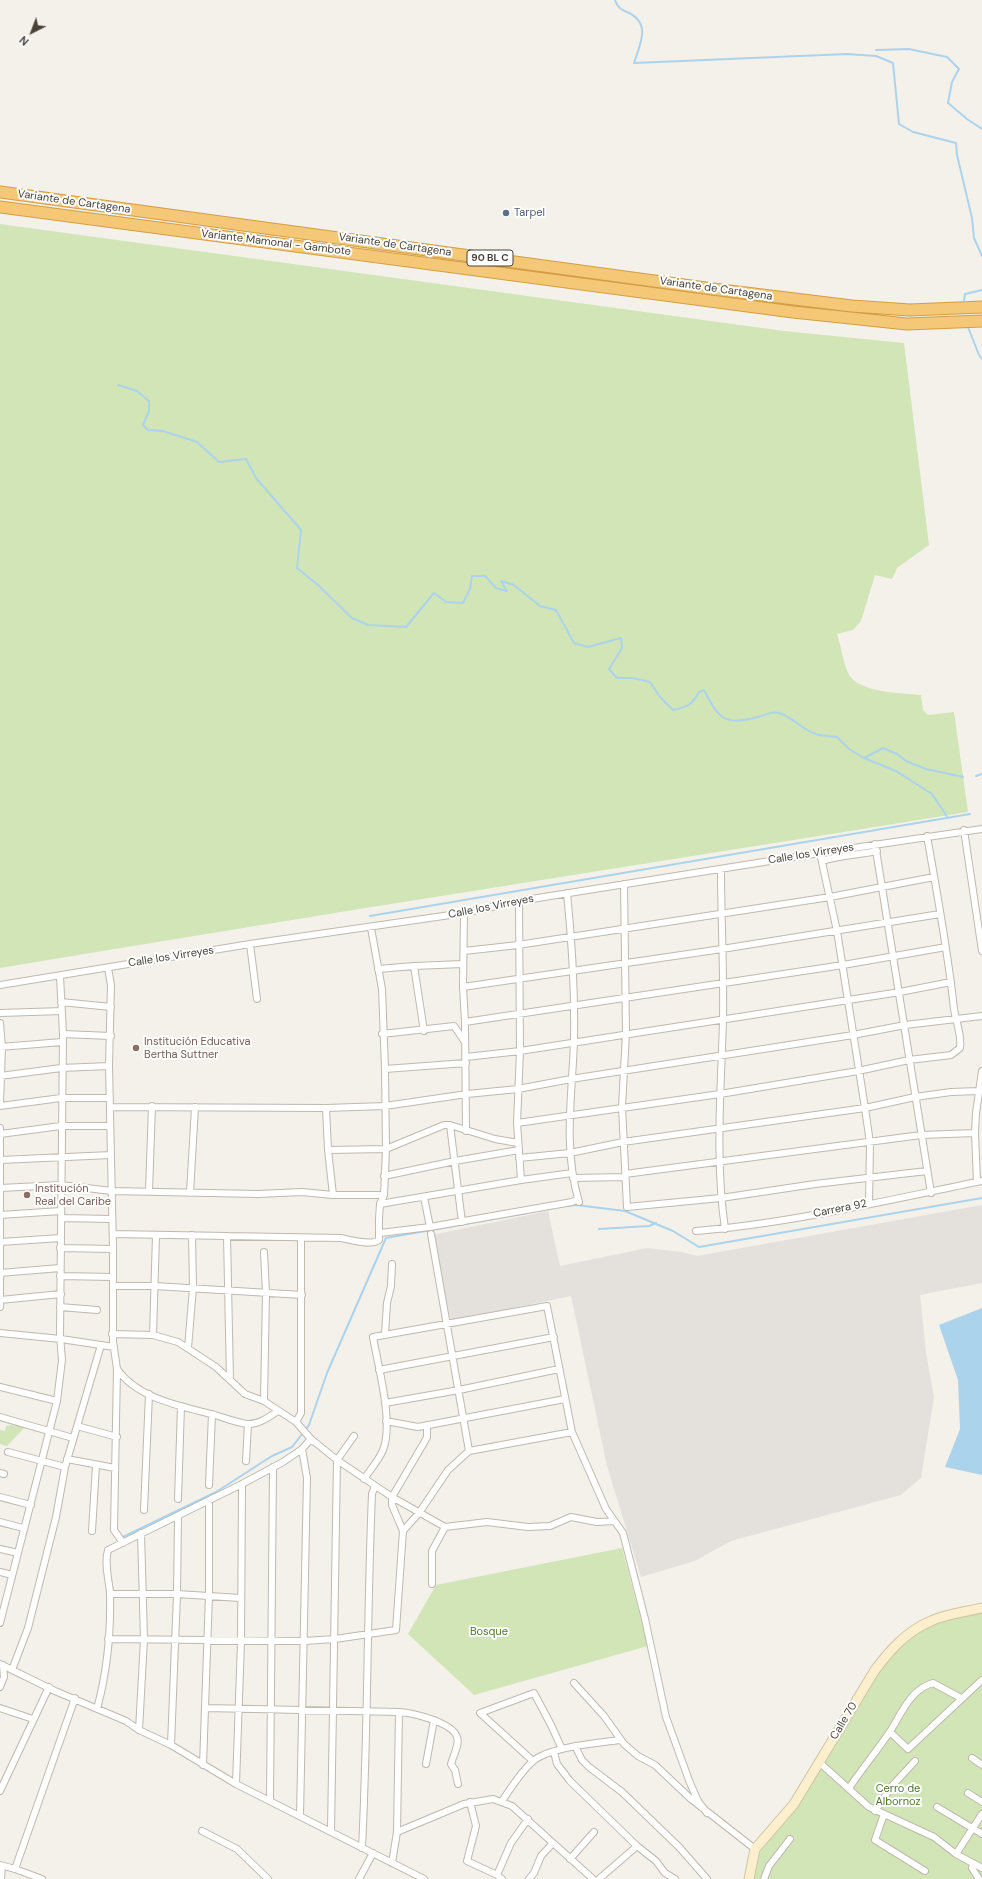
<!DOCTYPE html>
<html>
<head>
<meta charset="utf-8">
<style>
	body { margin:0 }
	#map { position:relative; width:982px; height:1879px; overflow:hidden; background:#f4f1eb; font-family:"DM Sans",sans-serif }
	canvas { display:block }
	.north { position:absolute; left:12px; top:12px; width:40px; height:40px; -webkit-text-stroke:3px #fff; paint-order:stroke; rotate:222deg; font-size:11px; font-weight:700; line-height:16px; text-align:center; color:#484239 }
	.north::after { content:''; display:block; margin:auto; width:14px; height:18px; background:#484239; clip-path:polygon(50% 0,100% 100%,50% 72%,0 100%) }
</style>
</head>
<body>
<div id="map">
<canvas width="982" height="1879"></canvas>
<div class="north">N</div>
</div>
<script>
const g = document.querySelector('canvas').getContext('2d');
g.lineJoin = 'round';
function fill(path, color) {
  g.fillStyle = color;
  g.fill(path, 'evenodd');
}
function stroke(path, color, width, dash) {
  g.strokeStyle = color;
  g.lineWidth = width;
  g.lineCap = dash ? 'butt' : 'round';
  g.setLineDash(dash || []);
  g.stroke(path);
}
function label(font, color, halo, rows, align = 'center') {
  g.font = font + ' "DM Sans",sans-serif';
  g.lineWidth = 4;
  g.setLineDash([]);
  g.textBaseline = 'middle';
  g.strokeStyle = halo;
  g.fillStyle = color;
  for (const [text, x, y, turn = 0] of rows) {
    g.save();
    g.translate(x, y);
    g.rotate((+turn || 0) * Math.PI / 180);
    g.textAlign = isNaN(turn) ? turn : align;
    if (halo) g.strokeText(text, 0, 0);
    g.fillText(text, 0, 0);
    g.restore();
  }
}
const industrial = new Path2D(`
	M982,1205v78l-62,12 6,58 8,44 -13,81 -20,17 -170,46 -36,20 -54,16 -34,-111 -36,-170 -120,25 -19,-86 116,-24 12,55 87,-18 35,4 15,4z`);
const green = new Path2D(`
	M0,224l784,107 120,12 25,202 -32,23 -5,11 -17,-4 -14,46 -8,9 -16,4c4,12 6,27 11,39 9,20 54,20 73,22l2,15 5,5 26,-3 14,100c-323,52 -646,102 -968,156z
	M23,1423l5,1 -21,22 -7,-2v-14l5,1 1,-5 4,-1 12,2z
	M622,1548l26,98 -174,49 -66,-61 28,-49z
	M982,1610v269h-230l5,-29 64,-87 71,-111 40,-30z`);
const water = new Path2D(`
	M982,1308v167l-37,-8 15,-38 -2,-49 -19,-55z`);
const stream = new Path2D(`
	M615,0c2,7 6,10 12,12 25,11 13,32 7,51l213,-9 29,2 17,7 6,61 14,8 43,11 1,12 15,63 2,20 8,18
	M876,50l33,-1 38,8 12,12 -7,13 -4,21 19,16 15,10
	M964,300l1,-6 17,-4
	M968,327l11,28 3,4
	M118,385l19,6 12,10v10l-6,14 5,5 15,1 34,11 22,20 27,-3 10,19 45,52 -4,38 21,17 34,33 16,7 38,2 28,-34 12,9 17,1 7,-14 2,-13h13l11,12 11,3 -6,-10 13,4 26,21 16,4 18,33 14,4 33,-9 1,10 -13,21 8,9h16l17,4 10,15 13,13c14,-3 19,-5 26,-18l5,-2c15,29 20,36 54,27 8,-2 13,-6 21,-4 14,4 23,17 37,21 6,2 14,2 21,3l12,12 15,9 19,-10 14,6 9,7 20,8 37,8
	M864,758l32,13 36,23 16,24
	M976,776l6,-2
	M370,916l600,-102
	M567,1206l9,-1 49,6 48,20 26,16 283,-49
	M599,1229l50,-3 7,-3
	M123,1537l93,-45 56,-36 20,-9 17,-22 18,-52 59,-135 141,-25`);
const street = new Path2D(`
	M964,830l18,121
	M875,844l56,349
	M820,853l17,78 28,177 5,35 -1,61
	M822,861c18,-6 36,-6 55,-10
	M721,869c0,50 3,101 2,151 -2,70 -8,140 2,209
	M624,884l2,149 -4,74 5,100 94,-9 94,-14 112,-13
	M567,893c5,49 8,99 7,149 -2,54 -11,107 5,160
	M519,901l1,150 -3,72 4,57
	M464,913l-1,74 2,35 1,109
	M250,944l7,55
	M464,951l54,-6 312,-48 104,-20
	M414,966l49,-2
	M108,968l3,17 -2,81 4,183v92l4,28 -3,161 9,13
	M378,969l36,-3 10,65
	M0,985l250,-41 214,-31 55,-12 301,-48 162,-24
	M463,987l259,-38 218,-35
	M61,1002l50,5
	M0,1013l62,-2
	M465,1022l378,-57 103,-18
	M0,1023l2,24 -2,57
	M63,1034l48,2
	M382,1034l72,-8 11,16
	M0,1047l62,-5
	M466,1057l54,-6 380,-59 51,-10
	M385,1069l81,-6
	M0,1076l61,-8 48,-2
	M0,1106l61,-8h49
	M110,1107l216,1 59,-2 82,-12 51,-5 53,-10 282,-44 52,-10 77,-9
	M326,1108l2,42 5,45
	M517,1123l203,-29 138,-23 51,-11 42,-5 9,-7c2,-14 -4,-25 -6,-39 -6,-58 -17,-116 -27,-173
	M450,1125l12,97
	M0,1128v179
	M0,1134l61,-8h49
	M328,1150l58,-1 58,-24h6l45,14 23,4
	M519,1158l51,-5 53,-11 242,-34 50,-11 36,-5 28,-1
	M0,1160l111,-5
	M625,1174l296,-39 54,-2
	M384,1176l71,-15 64,-11
	M573,1178l52,-1
	M977,1182l-2,-49 1,-20 6,-42
	M0,1188l61,-3 51,6 146,3 44,-2 31,3h51
	M149,1191l3,-85
	M190,1193l5,-86
	M424,1197l6,30
	M380,1204l141,-24 51,-7
	M0,1215l61,-4
	M61,1218l51,1
	M696,1231c96,-8 192,-31 286,-50
	M380,1233l50,-6 142,-25 6,-3
	M113,1234l228,4c10,2 31,8 38,2v-21l1,-15 4,-9 2,-46 -1,-80 -3,-80 -11,-61
	M431,1234l38,217
	M227,1236l3,144
	M0,1242l61,-4
	M60,1248l53,1
	M264,1252l2,41 -2,108
	M0,1273l60,-5
	M60,1276l53,1
	M113,1286h42l147,9
	M0,1300l61,-6
	M60,1307l37,3
	M0,1333l61,6 53,8
	M112,1334l41,1 25,7 38,25 29,27 19,7 32,21 15,17 26,21 55,37 53,30 42,-5 41,5 22,-1 21,-9 26,5 17,-1
	M153,1335l3,-100
	M385,1335l2,-32 4,-17 1,-22
	M188,1348l5,-60 -1,-53
	M117,1369c21,30 64,37 98,46 10,3 22,8 32,9 11,1 22,-7 31,-13
	M379,1370l175,-33
	M0,1387l57,14
	M385,1403l74,-13 100,-21
	M0,1417l73,21
	M386,1421l32,6 147,-28
	M296,1422l5,-9v-175
	M77,1426l40,11
	M8,1452l57,15
	M67,1459l48,9
	M246,1461l2,-37
	M0,1473l4,1
	M364,1479c6,-9 15,-19 19,-29 11,-27 -5,-84 -10,-113l174,-31 25,126 34,77 17,24 22,86 21,98 24,66 8,18 9,12
	M209,1485l3,-71
	M0,1497l31,8
	M178,1499l3,-93
	M144,1510l5,-116
	M0,1522l23,6
	M92,1531l4,-66
	M403,1531l16,-18 29,-43 21,-19 103,-19
	M0,1549l18,4
	M0,1572l12,3
	M432,1584v-33l13,-24
	M110,1594h67l64,4
	M0,1623l57,-222 5,-41 -2,-24 3,-302 -3,-58
	M108,1639l196,2 31,-2 61,-9 7,-99 -11,-26v-8l33,-56 2,-4v-12
	M0,1664l55,27 71,30 13,9 32,15 65,39 188,95
	M12,1670l16,-42 28,-111 9,-50 36,-122
	M574,1683l30,33 20,28 14,12 17,9 36,34 64,50
	M0,1687l4,-10 -1,-12
	M0,1708l33,11
	M205,1708l194,4c14,1 53,10 58,25 3,7 -4,19 -6,27l4,6 3,14
	M97,1709c10,-37 14,-78 13,-116 -1,-13 -6,-30 -2,-43l134,-66 41,-22 19,-13
	M139,1730l5,-91 -3,-106
	M890,1732l18,17 74,-69
	M171,1745l6,-151 1,-77
	M575,1746l7,14 7,7 33,25 57,55 28,32
	M554,1752l3,12 13,17 67,65 19,15 9,12 10,6
	M972,1758l10,7
	M533,1761l-53,-48 54,-20 17,32 11,24
	M819,1762l50,45 65,30 22,17 26,14
	M426,1764l8,-44
	M203,1765l6,-170v-94
	M236,1784l5,-142 1,-158
	M849,1788c13,-19 27,-36 40,-55 12,-18 21,-44 44,-50l28,15
	M0,1791l49,-104
	M968,1793l14,9
	M270,1800l3,-333
	M502,1801c9,-13 18,-28 30,-39 16,-15 66,-19 88,-22
	M470,1802l6,24 -9,35 30,14 5,4
	M937,1807l45,27
	M875,1811l17,-25 23,-25
	M884,1814l-9,26 50,31
	M300,1816l7,-338 -5,-29 9,-10
	M202,1831l35,18 31,30
	M331,1831l6,-371 17,-24
	M397,1832l67,-28 29,-5 19,7 81,73
	M362,1848c6,-118 5,-236 10,-354l3,-8
	M956,1854l26,-40
	M570,1859l24,-27
	M392,1863l5,-31 2,-120
	M973,1863l-1,5 7,11
	M0,1865l15,4 27,10
	M15,1869l60,-171
	M497,1875l14,-32 17,-24
	M1,1879l1,-13
	M359,1879l14,-26
	M529,1879l5,-6 7,-17 12,-13
	M599,1879l38,-33
	M764,1879l5,-13 21,-27`);
const secondary = new Path2D(`
	M749,1879l6,-30 39,-45 81,-134c15,-20 32,-39 56,-49 15,-7 34,-9 51,-13`);
const highway = new Path2D(`
	M0,192l713,97 139,17 58,4 72,-3
	M0,207l793,105 114,12 75,-3`);
const markers = [
	[506,213,4,"#5c6f8a"],
	[136,1048,4,"#8d6e63"],
	[27,1195,4,"#8d6e63"]
];
const shields = [
	[490,258,46]
];
const shieldNames = [
	["90 BL C",490,258]
];
const streetNames = [
	["Variante de Cartagena",74,202,8],
	["Variante Mamonal - Gambote",276,243,7],
	["Variante de Cartagena",395,245,8],
	["Variante de Cartagena",716,289,8],
	["Calle los Virreyes",811,854,-9],
	["Calle los Virreyes",491,907,-11],
	["Calle los Virreyes",171,957,-9],
	["Carrera 92",840,1209,-11],
	["Calle 70",844,1721,-59]
];
const serviceNames = [
	["Tarpel",514,213]
];
const educationNames = [
	["Institución Educativa",144,1042],
	["Bertha Suttner",144,1055],
	["Institución",35,1189],
	["Real del Caribe",35,1202]
];
const parkNames = [
	["Bosque",489,1632],
	["Cerro de",898,1789],
	["Albornoz",898,1802]
];
fill(industrial, '#e4e0dc');
fill(green, '#d1e5b7');
fill(water, '#acd3ec');
stroke(stream, '#acd3ec', 2);
stroke(street, '#bfb9ae', 8);
stroke(secondary, '#d1c39d', 11);
stroke(highway, '#d49d45', 13);
stroke(street, '#fff', 6);
stroke(secondary, '#fbefce', 9);
stroke(highway, '#f4c876', 11);
for (const [x, y, r, color] of markers) {
  const dot = new Path2D();
  dot.arc(x, y, r, 0, 2 * Math.PI);
  g.fillStyle = color;
  g.fill(dot);
  stroke(dot, '#fff', 1.5);
}
for (const [x, y, w] of shields) {
  const box = new Path2D();
  box.roundRect(x - w / 2, y - 8, w, 16, 3);
  g.fillStyle = '#fff';
  g.fill(box);
  stroke(box, '#484239', 1);
}
label('bold 10px', '#484239', null, shieldNames);
label('11px', '#484239', '#fff', streetNames);
label('11px', '#4e5e75', '#fff', serviceNames, 'left');
label('11px', '#785e54', '#fff', educationNames, 'left');
label('11px', '#4c772f', '#fff', parkNames);
</script>
</body>
</html>
